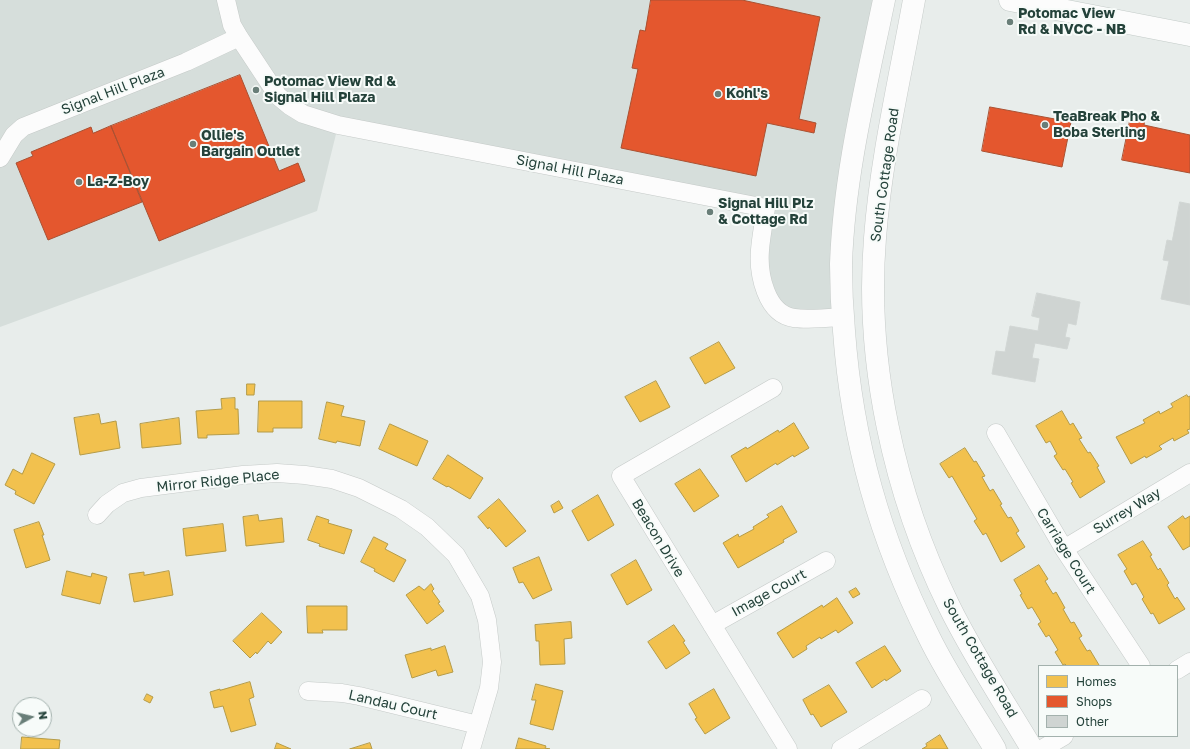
<!DOCTYPE html>
<html>
<head>
<meta charset="utf-8">
<style>
	body { margin:0 }
	#map { position:relative; width:1190px; height:749px; overflow:hidden; background:#e8edeb; font-family:"Golos Text",sans-serif }
	canvas { display:block }
	.legend { position:absolute; left:1038px; top:665px; width:140px; height:72px; box-sizing:border-box; background:#f7fbf9; border:1px solid #a3b1ad; margin:0; padding:5px 7px; list-style:none; font-size:12px; color:#24423a }
	.legend li { display:flex; align-items:center; gap:8px; height:20px }
	.legend b { width:20px; border:1px solid #a3b1ad }
	.north { position:absolute; left:12px; top:697px; width:40px; height:40px; box-sizing:border-box; background:#f7fbf9; border:1px solid #a3b1ad; border-radius:50%; rotate:82deg; font-size:11px; font-weight:700; line-height:16px; text-align:center; color:#24423a }
	.north::after { content:''; display:block; margin:auto; width:14px; height:18px; background:#697e78; clip-path:polygon(50% 0,100% 100%,50% 72%,0 100%) }
</style>
</head>
<body>
<div id="map">
<canvas width="1190" height="749"></canvas>
<ul class="legend">
<li><b style="height:11px;background:#f2c14e"></b>Homes</li>
<li><b style="height:11px;background:#e4572e"></b>Shops</li>
<li><b style="height:11px;background:#cfd4d2"></b>Other</li>
</ul>
<div class="north">N</div>
</div>
<script>
const g = document.querySelector('canvas').getContext('2d');
g.lineJoin = 'round';
function fill(path, color) {
  g.fillStyle = color;
  g.fill(path, 'evenodd');
}
function stroke(path, color, width, dash) {
  g.strokeStyle = color;
  g.lineWidth = width;
  g.lineCap = dash ? 'butt' : 'round';
  g.setLineDash(dash || []);
  g.stroke(path);
}
function label(font, color, halo, rows, align = 'center') {
  g.font = font + ' "Golos Text",sans-serif';
  g.lineWidth = 4;
  g.setLineDash([]);
  g.textBaseline = 'middle';
  g.strokeStyle = halo;
  g.fillStyle = color;
  for (const [text, x, y, turn = 0] of rows) {
    g.save();
    g.translate(x, y);
    g.rotate((+turn || 0) * Math.PI / 180);
    g.textAlign = isNaN(turn) ? turn : align;
    if (halo) g.strokeText(text, 0, 0);
    g.fillText(text, 0, 0);
    g.restore();
  }
}
const built = new Path2D(`
	M0,0h884l-10,48 -31,269 -49,1 -27,-25 -1,-85 -428,-82 -21,85 -317,116z`);
const homes = new Path2D(`
	M719,342l16,26 -30,16 -15,-26z
	M656,381l14,26 -30,15 -15,-25z
	M247,384h8l-1,11h-7z
	M1187,395l1,2 2,-1v33l-3,1 2,3 -15,8 -1,-3 -14,8 3,3 -16,9 -1,-2 -14,8 -15,-27 29,-14 -2,-3 16,-9 1,3 13,-7 -2,-3z
	M235,398v11h3l1,25 -32,1v3h-9l-2,-27 26,-2 -1,-10z
	M259,401h43v27h-29v4h-15z
	M327,402l17,4 -3,10 24,5 -5,25 -23,-5 -1,2 -17,-4z
	M1062,411l8,14 3,-2 9,15 -3,1 9,14 2,-1 9,14 -2,1 8,15 -25,16 -9,-15 2,-1 -8,-13 -2,1 -9,-14 3,-2 -7,-13 -4,2 -10,-17z
	M99,414l2,10 15,-3 4,27 -40,7 -6,-37z
	M179,418l2,26 -39,4 -2,-24z
	M794,423l15,25 -15,9 -1,-2 -16,10 -1,-2 -30,19 -15,-26 15,-9 1,2 31,-19 1,2z
	M390,424l38,17 -11,25 -38,-17z
	M965,448l9,14 2,-1 9,15 -3,1 8,14 3,-2 9,15 -2,1 8,13 3,-1 8,14 -3,2 9,14 -24,15 -15,-29 -3,2 -9,-14 3,-2 -25,-43 -3,2 -9,-14z
	M32,453l23,11 -21,40 -19,-10 1,-3 -11,-6 8,-16 9,5z
	M448,455l35,23 -13,21 -22,-13 -1,1 -14,-8z
	M700,469l19,27 -25,16 -19,-28z
	M598,495l16,30 -26,16 -16,-30z
	M499,499l27,32 -20,16 -17,-20 -1,2 -10,-12z
	M559,501l4,7 -9,5 -3,-7z
	M782,506l15,26 -14,8 1,2 -46,26 -15,-25 15,-9 1,3 15,-8 -1,-2 16,-10 -2,-2z
	M258,515l1,6 23,-3 2,24 -38,4 -3,-29z
	M317,516l12,4 -1,3 24,7 -8,24 -25,-8 1,-2 -12,-4z
	M1183,516l2,3 5,-3v30l-7,4 -15,-23z
	M39,522l5,13h-2l8,25 -24,8 -12,-38z
	M223,524l3,27 -40,5 -3,-27z
	M374,537l14,7 -3,5 21,11 -12,22 -20,-11 1,-2 -14,-7z
	M1143,541l9,14 -2,1 8,14 2,-2 9,15 -2,2 8,14 2,-2 8,12 -26,15 -6,-11 -2,1 -9,-15 2,-2 -8,-14 -4,2 -8,-14 3,-2 -9,-14z
	M539,557l13,33 -19,9 -10,-17 -4,1 -6,-15z
	M636,560l16,30 -25,15 -16,-30z
	M1039,565l9,14 -3,2 8,13 3,-2 9,16 -2,1 8,14 3,-1 8,14 -3,2 8,13 3,-1 9,15 -2,1h-30l-2,-2 -2,1 -8,-13 3,-2 -9,-15 -3,2 -8,-13 3,-2 -9,-15 -4,2 -8,-14 2,-1 -8,-14z
	M67,571l24,6 1,-4 15,4 -7,27 -38,-9z
	M169,571l4,24 -39,7 -5,-28 15,-2v3z
	M431,584l3,5 -2,2 8,11 -2,1 6,8 -17,13 -21,-29 13,-9 5,4z
	M856,588l4,6 -7,4 -4,-6z
	M837,598l16,25 -15,10 -2,-3 -15,9 -1,-2 -14,9 1,3 -14,9 -16,-25 45,-28 1,2z
	M307,606h40v24h-25l1,3h-15z
	M262,613l20,19 -11,12 -3,-3 -11,13 -1,-2 -6,6 -17,-17z
	M571,622l1,16 -8,1 1,25 -25,1 -1,-24h-3l-1,-16z
	M674,625l11,16 -2,1 7,11 -24,16 -18,-27z
	M445,646l8,26 -15,4 -2,-6 -24,8 -7,-23 26,-7v2z
	M885,646l16,25 -15,10 -1,-2 -13,9 -16,-25z
	M250,682l4,15 -5,2 7,26 -25,7 -8,-26 -9,2 -4,-16 10,-3v1z
	M536,684l27,7 -10,39 -23,-6 6,-24h-4z
	M829,685l18,27 -26,15 -8,-13 -2,1 -8,-15z
	M714,689l16,29 -25,16 -10,-15 2,-1 -8,-14z
	M147,694l6,3 -3,6 -6,-3z
	M940,735l8,14h-26l5,-3 -1,-2z
	M22,737l38,3 -1,9h-38z
	M519,738l27,8 -1,2 5,1h-34z
	M277,743l14,6h-16z
	M370,743l2,6h-22z`);
const shops = new Path2D(`
	M651,0h91l78,17 -21,102 17,4 -2,10 -47,-10 -11,53 -135,-28 17,-79 -6,-1 8,-38 5,1z
	M240,75l39,96 19,-8 7,18 -146,60 -48,-115z
	M990,107l81,15 -9,45 -80,-16z
	M1131,116l14,3 -1,6 46,10v38l-68,-13z
	M111,126l31,76 -94,38 -32,-77 17,-7 -2,-4 60,-25 2,6z`);
const building = new Path2D(`
	M1180,202l10,2v101l-29,-6 8,-38 -6,-1 4,-20 5,1z
	M1037,293l43,9 -4,23 -8,-2 -3,14 5,1 -3,11 -32,-6 -3,15 7,1 -4,23 -43,-8 4,-23 9,1 5,-26 28,5 2,-13 -8,-2z`);
const minor = new Path2D(`
	M226,0l6,25 7,12 39,59 12,10 13,8 35,11 428,83c-2,14 -5,28 -6,42 -2,24 6,64 34,68 14,2 35,0 49,-1
	M0,158l14,-23 9,-8 163,-65 53,-25
	M773,388l-152,88 167,273
	M996,433l68,116 77,117
	M97,515l10,-11 16,-11 18,-5 102,-13 34,-2 28,2 27,4 27,9 42,21 26,18 29,28 24,41 7,24 5,42 -3,26 -18,61
	M1064,549l126,-76
	M712,625l114,-64
	M1177,670l13,-8
	M308,691l34,2 17,3 119,29
	M841,749l81,-50
	M1042,749l22,-13`);
const tertiary = new Path2D(`
	M884,0c-18,87 -40,175 -43,264 0,23 1,45 3,67 8,110 36,208 85,306 19,39 44,75 66,112
	M914,0c-14,78 -33,158 -39,238 -10,124 19,256 74,368 24,49 55,96 83,143`);
const secondary = new Path2D(`
	M1010,0l180,35`);
const markers = [
	[1010,22,4,"#697e78"],
	[256,90,4,"#697e78"],
	[718,94,4,"#697e78"],
	[1045,125,4,"#697e78"],
	[193,144,4,"#697e78"],
	[79,182,4,"#697e78"],
	[710,212,4,"#697e78"]
];
const poiNames = [
	["Potomac View",1018,14],
	["Rd & NVCC - NB",1018,30],
	["Potomac View Rd &",264,82],
	["Signal Hill Plaza",264,98],
	["Kohl's",726,94],
	["TeaBreak Pho &",1053,117],
	["Boba Sterling",1053,133],
	["Ollie's",201,136],
	["Bargain Outlet",201,152],
	["La-Z-Boy",87,182],
	["Signal Hill Plz",718,204],
	["& Cottage Rd",718,220]
];
const streetNames = [
	["Signal Hill Plaza",113,91,-21],
	["Signal Hill Plaza",570,170,11],
	["South Cottage Road",885,175,-82],
	["Mirror Ridge Place",218,481,-6],
	["Surrey Way",1127,511,-31],
	["Beacon Drive",658,538,59],
	["Carriage Court",1066,551,58],
	["Image Court",769,593,-29],
	["South Cottage Road",980,658,60],
	["Landau Court",393,705,13]
];
fill(built, '#d6dedb');
fill(homes, '#f2c14e');
stroke(homes, '#b49b48', 1);
fill(shops, '#e4572e');
stroke(shops, '#aa5132', 1);
fill(building, '#cfd4d2');
stroke(building, '#d1d6d4', 1);
stroke(minor, '#c5cac8', 19);
stroke(tertiary, '#c5cac8', 23);
stroke(secondary, '#c3cbc8', 23);
stroke(minor, '#fcfcfc', 18);
stroke(tertiary, '#fcfcfc', 22);
stroke(secondary, '#fcfcfc', 22);
for (const [x, y, r, color] of markers) {
  const dot = new Path2D();
  dot.arc(x, y, r, 0, 2 * Math.PI);
  g.fillStyle = color;
  g.fill(dot);
  stroke(dot, '#f7fbf9', 1.5);
}
label('bold 14px', '#24423a', '#f7fbf9', poiNames, 'left');
label('14px', '#24423a', '#f7fbf9', streetNames);
</script>
</body>
</html>
